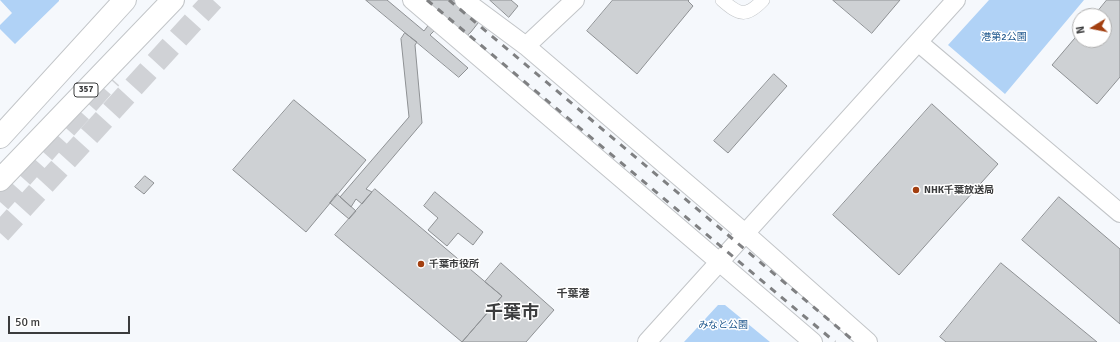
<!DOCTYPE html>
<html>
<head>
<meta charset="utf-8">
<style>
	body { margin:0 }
	#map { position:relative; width:1120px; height:342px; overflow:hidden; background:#f5f8fc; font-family:Signika,sans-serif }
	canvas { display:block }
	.north { position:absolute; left:1072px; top:8px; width:40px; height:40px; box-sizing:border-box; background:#fff; border:1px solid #b1b1b1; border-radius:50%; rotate:260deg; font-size:11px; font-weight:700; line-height:16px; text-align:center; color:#3b3c3d }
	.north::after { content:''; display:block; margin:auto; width:14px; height:18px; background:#a33f10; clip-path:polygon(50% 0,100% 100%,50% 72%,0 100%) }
	.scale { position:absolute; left:8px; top:316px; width:122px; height:18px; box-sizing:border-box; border:2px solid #3b3c3d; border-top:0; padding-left:5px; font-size:12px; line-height:14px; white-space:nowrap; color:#3b3c3d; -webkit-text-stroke:3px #fff; paint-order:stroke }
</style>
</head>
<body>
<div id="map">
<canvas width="1120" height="342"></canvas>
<div class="north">N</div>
<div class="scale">50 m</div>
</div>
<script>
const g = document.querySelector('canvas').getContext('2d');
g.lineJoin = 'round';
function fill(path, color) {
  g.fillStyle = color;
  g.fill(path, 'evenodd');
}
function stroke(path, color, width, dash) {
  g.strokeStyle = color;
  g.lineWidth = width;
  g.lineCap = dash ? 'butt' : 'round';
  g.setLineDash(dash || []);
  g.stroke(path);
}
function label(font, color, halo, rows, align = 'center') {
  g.font = font + ' Signika,"Noto Sans JP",sans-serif';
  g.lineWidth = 3;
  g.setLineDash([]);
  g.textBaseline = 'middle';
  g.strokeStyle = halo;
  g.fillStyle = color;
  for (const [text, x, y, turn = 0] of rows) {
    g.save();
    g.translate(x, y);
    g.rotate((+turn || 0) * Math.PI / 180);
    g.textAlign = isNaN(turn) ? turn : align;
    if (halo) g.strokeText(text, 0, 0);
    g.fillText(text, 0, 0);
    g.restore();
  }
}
const green = new Path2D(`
	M0,0h59v1l-44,43 -15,-15v-4l12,-12z
	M989,0h95l-79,94 -57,-49z
	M718,305h7l45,37h-86z`);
const building = new Path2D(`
	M366,0h21l37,31 6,-8 7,5 -7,7 38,33 -9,9z
	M403,0h75l4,18 -11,14 -14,13z
	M490,0h21l7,6 -9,11z
	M613,0h76l-1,1 5,5 -56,68 -50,-43z
	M833,0h67l-28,33z
	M1107,0h13v77l-23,27 -45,-39 28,-33v8h24v-24h-10z
	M405,33l12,9 -2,3 7,78 -56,66 6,3 -10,12 -6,-5 -5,8 -11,-10 69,-80 -8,-78z
	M774,74l13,12 -59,67 -14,-12z
	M294,100l72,60 -60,72 -73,-62z
	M932,104l66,60 -99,111 -66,-60z
	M145,176l9,7 -10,11 -9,-7z
	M375,189l127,107 -40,46 -127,-107z
	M435,192l48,40 -10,13 -15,-12 -11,13 -19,-16 10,-12 -14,-12z
	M337,194l19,17 -7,8 -19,-16z
	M1059,197l61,52v75l-98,-84z
	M501,263l53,47 -28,32h-64l40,-46 -17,-14z
	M1001,263l96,79h-151l-6,-5z`);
const highwayTunnel = new Path2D(`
	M0,202l111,-124
	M0,233l213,-233`);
const street = new Path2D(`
	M722,0c17,15 24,18 41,0`);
const secondary = new Path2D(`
	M412,0l401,342
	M464,0l62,46 219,187 123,109
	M918,42l202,171
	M526,46l49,-46
	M647,342l309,-342`);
const highway = new Path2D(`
	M0,137l125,-137
	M0,180l173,-180`);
const rail = new Path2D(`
	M427,0l408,342
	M449,0l406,342`);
const markers = [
	[916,190,4,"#a33f10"],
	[421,264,4,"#a33f10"]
];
const shields = [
	[86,90,24]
];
const shieldNames = [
	["357",86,90]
];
const parkNames = [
	["港第2公園",1004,37],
	["みなと公園",723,325]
];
const poiNames = [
	["NHK千葉放送局",924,190],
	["千葉市役所",429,264]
];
const neighbourhoodNames = [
	["千葉港",573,294]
];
const townNames = [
	["千葉市",512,313]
];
fill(green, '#b0d2f6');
fill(building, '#ced1d4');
stroke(building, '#8e9194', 1);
stroke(highwayTunnel, '#d0d2d6', 22, [22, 11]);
stroke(street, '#c2c5c8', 14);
stroke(secondary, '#c2c5c8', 20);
stroke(highway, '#c2c5c8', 24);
stroke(street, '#fff', 13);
stroke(secondary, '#fff', 18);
stroke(highway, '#fff', 22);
stroke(rail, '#7f8082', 3, [7, 7]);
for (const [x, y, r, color] of markers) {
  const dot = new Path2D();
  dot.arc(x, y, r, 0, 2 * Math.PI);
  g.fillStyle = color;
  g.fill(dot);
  stroke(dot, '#fff', 1.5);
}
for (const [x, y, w] of shields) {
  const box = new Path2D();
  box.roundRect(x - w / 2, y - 7, w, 14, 3);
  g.fillStyle = '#fff';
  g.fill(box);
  stroke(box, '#3b3c3d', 1);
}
label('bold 9px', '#3b3c3d', null, shieldNames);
label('10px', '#1e578d', '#fff', parkNames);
label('bold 10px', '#3b3c3d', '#fff', poiNames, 'left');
label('bold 11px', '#3b3c3d', '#fff', neighbourhoodNames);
label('bold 18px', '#3b3c3d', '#fff', townNames);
</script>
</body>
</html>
